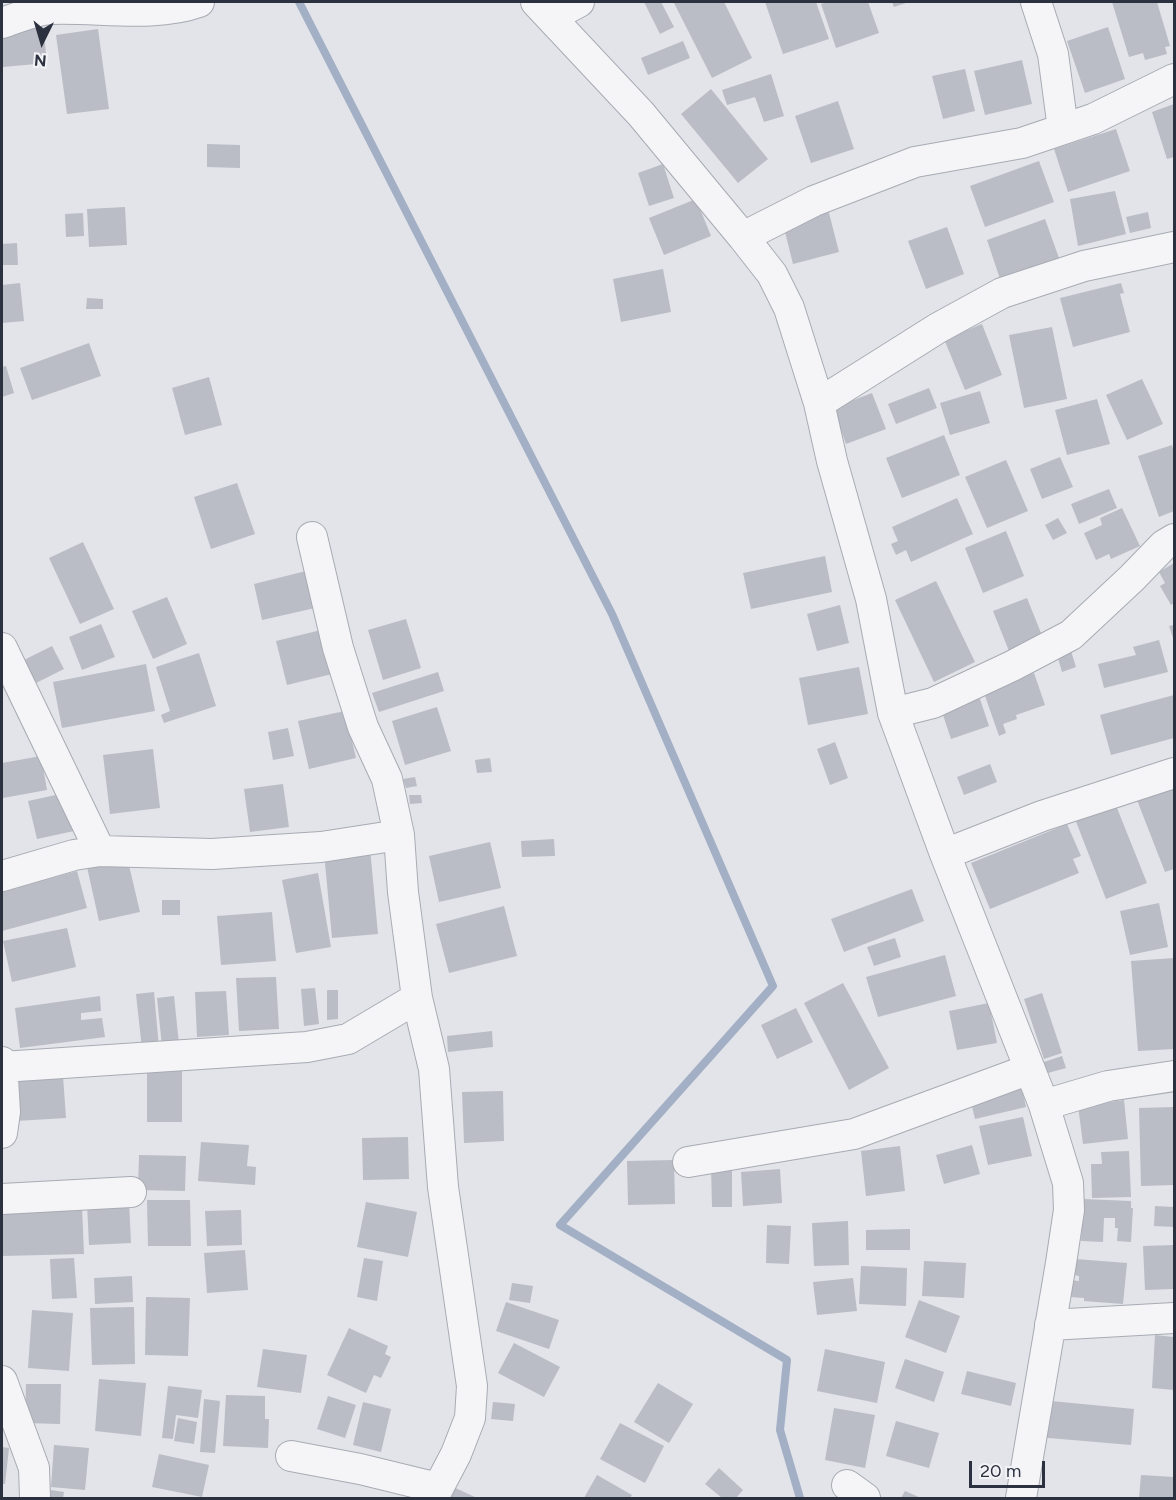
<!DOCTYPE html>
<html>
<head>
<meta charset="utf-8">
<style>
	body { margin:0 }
	#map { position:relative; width:1176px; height:1500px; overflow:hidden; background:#e2e4e9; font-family:Figtree,sans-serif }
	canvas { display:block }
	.frame { position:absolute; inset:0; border:3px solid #2c313f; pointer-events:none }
	.north { position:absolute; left:12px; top:12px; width:60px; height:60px; -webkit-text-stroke:4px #f2f3f7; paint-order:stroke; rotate:185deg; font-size:16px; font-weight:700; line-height:24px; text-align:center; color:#2c313f }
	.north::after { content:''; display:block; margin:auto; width:21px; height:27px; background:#2c313f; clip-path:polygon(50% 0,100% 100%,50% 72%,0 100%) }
	.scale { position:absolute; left:969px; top:1461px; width:76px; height:27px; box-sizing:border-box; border:3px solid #2c313f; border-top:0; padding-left:8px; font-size:18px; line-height:21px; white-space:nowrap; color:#2c313f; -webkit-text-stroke:4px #f2f3f7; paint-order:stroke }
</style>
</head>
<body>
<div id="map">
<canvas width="1176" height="1500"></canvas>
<div class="frame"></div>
<div class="north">N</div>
<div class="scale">20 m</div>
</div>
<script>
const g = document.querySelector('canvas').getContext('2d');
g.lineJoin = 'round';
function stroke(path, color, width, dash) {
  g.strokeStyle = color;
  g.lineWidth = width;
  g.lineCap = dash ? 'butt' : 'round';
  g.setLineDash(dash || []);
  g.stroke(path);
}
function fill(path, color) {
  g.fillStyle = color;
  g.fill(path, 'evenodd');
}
const stream = new Path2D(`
	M299,2l313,612 161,372 -213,239 227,135 -7,70 20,68`);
const building = new Path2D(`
	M644,2h17l13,25 -14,7z
	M677,2h47l28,56 -40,20 -38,-75z
	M765,2h51l13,37 -46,15z
	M828,2h40l11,31 -43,15 -15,-44z
	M892,2h17l-15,5z
	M1112,2h45l13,44 -5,1 2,7 -22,6 -2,-7 -14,4z
	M43,25l4,38 -44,4 -1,-37z
	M1108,27l17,52 -40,14 -18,-52z
	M98,29l11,80 -42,5 -11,-79z
	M683,41l7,17 -42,17 -7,-17z
	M1022,60l10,44 -47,11 -11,-44z
	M965,69l10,42 -32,8 -11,-43z
	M771,74l13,42 -20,6 -9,-25 -28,8 -5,-15z
	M711,89l57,70 -30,24 -57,-69z
	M838,101l16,48 -43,14 -16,-47z
	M1174,104v53l-7,2 -15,-47z
	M1116,129l14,42 -62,21 -14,-43z
	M207,144l33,1v23l-33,-1z
	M1039,161l15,41 -69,25 -15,-41z
	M663,164l11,34 -25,8 -11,-33z
	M1115,191l11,43 -48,12 -8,-47z
	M696,199l15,37 -47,19 -15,-37z
	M125,207l2,38 -38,2 -2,-38z
	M828,209l11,43 -46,12 -11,-44z
	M1148,212l3,16 -21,5 -4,-16z
	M83,213l1,23 -18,1 -1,-23z
	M1045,219l14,39 -59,21 -13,-39z
	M947,227l17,47 -38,15 -18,-48z
	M17,243l1,22h-16v-21z
	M663,269l8,43 -50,10 -8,-43z
	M20,283l4,38 -22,2v-38z
	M1121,283l3,10 -4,1 10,38 -57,15 -13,-49z
	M87,298l16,1v10h-17z
	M982,324l20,51 -37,15 -21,-51z
	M1052,327l15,72 -43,9 -15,-73z
	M89,343l12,33 -69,24 -12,-32z
	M6,366l8,27 -12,4v-30z
	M209,377l13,48 -37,10 -13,-47z
	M1142,379l21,45 -36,16 -21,-45z
	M929,388l8,20 -41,16 -8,-20z
	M980,391l10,32 -40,12 -10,-32z
	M872,393l14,36 -40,15 -13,-36z
	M1097,399l13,45 -43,11 -12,-45z
	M944,435l16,40 -58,23 -16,-40z
	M1172,445l2,7v59l-15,6 -21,-61z
	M1060,457l13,30 -31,12 -12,-30z
	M1006,460l22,51 -41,17 -22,-51z
	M237,483l18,51 -44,15 -17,-52z
	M1109,489l8,19 -38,16 -8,-20z
	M957,498l16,36 -62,28 -5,-12 -10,5 -5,-11 7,-3 -6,-14z
	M1122,508l18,38 -29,13 -2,-5 -13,6 -12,-27 18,-8 -2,-7z
	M1058,518l9,15 -14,7 -8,-15z
	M1006,531l18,45 -41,17 -18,-45z
	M83,542l31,67 -34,15 -31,-66z
	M825,556l7,36 -81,17 -8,-36z
	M1174,563v40l-3,2 -11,-19 5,-3 -6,-11z
	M306,571l9,37 -53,12 -8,-36z
	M936,581l39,81 -41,20 -39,-82z
	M167,597l20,47 -34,15 -21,-48z
	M1027,598l16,40 -34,13 -16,-40z
	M840,605l9,38 -32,8 -10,-37z
	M406,619l15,49 -38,12 -15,-50z
	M101,624l14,33 -33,13 -13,-33z
	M1174,625v16l-5,-15z
	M325,629l11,44 -49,12 -11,-44z
	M1159,640l9,32 -64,16 -6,-24 38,-9 -3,-8z
	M52,646l12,23 -30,15 -12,-23z
	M1071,651l5,16 -14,5 -5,-17z
	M199,653l17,53 -52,17 -3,-8 9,-4 -14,-44z
	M146,664l9,47 -93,17 -9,-46z
	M859,667l9,47 -60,11 -9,-47z
	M438,672l6,19 -65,21 -7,-19z
	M1034,673l11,32 -29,10 1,4 -14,5 3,9 -7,3 -16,-46z
	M978,693l11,33 -38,13 -11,-33z
	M1174,695v43l-63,17 -11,-40z
	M437,707l14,44 -46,14 -13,-44z
	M345,711l11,47 -47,11 -11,-48z
	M288,728l6,28 -21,4 -5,-28z
	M835,742l13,36 -18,7 -13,-36z
	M153,749l7,59 -50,6 -7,-59z
	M41,756l6,34 -44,8 -1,-35z
	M490,758l2,14 -15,1 -2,-13z
	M990,764l7,18 -33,13 -7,-18z
	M415,777l2,9 -11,2 -3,-9z
	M1174,780v89l-9,3 -30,-77z
	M283,784l6,43 -39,5 -6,-43z
	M65,793l9,38 -37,8 -9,-38z
	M409,795h12l1,8 -12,1z
	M1115,803l32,80 -41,16 -31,-80z
	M1067,824l14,32 -8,3 6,14 -89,36 -19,-46z
	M554,839l1,17 -33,1 -1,-16z
	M490,842l11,46 -62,14 -10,-46z
	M370,848l8,86 -46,4 -8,-86z
	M127,857l13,55 -41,9 -12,-54z
	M77,871l10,37 -85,23v-40z
	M318,873l13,74 -35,6 -14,-73z
	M912,889l12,32 -80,31 -13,-33z
	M162,900h18v15h-18z
	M1159,903l9,44 -38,8 -10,-44z
	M504,906l13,50 -68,17 -13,-49z
	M272,912l4,49 -55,4 -4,-49z
	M67,928l9,39 -64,15 -9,-41z
	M895,938l6,19 -27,9 -7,-19z
	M945,955l11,41 -78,21 -12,-40z
	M1174,958v91l-36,2 -7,-90z
	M276,977l3,52 -40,2 -3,-53z
	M843,983l46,85 -40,22 -45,-87z
	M315,988l4,36 -15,2 -3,-37z
	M327,990h11v29l-11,1z
	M226,991l3,44 -32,2 -2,-45z
	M154,992l5,56 -17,1 -6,-55z
	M1042,993l20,60 -18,6 -20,-60z
	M100,996l1,15 -20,2v7l21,-2 3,19 -85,11 -5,-40z
	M174,996l5,48 -17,2 -5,-48z
	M989,1003l8,40 -40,7 -8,-39z
	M796,1008l17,34 -36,17 -16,-34z
	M492,1031l1,16 -45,5 -1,-16z
	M1062,1056l4,12 -18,5 -4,-11z
	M147,1066h35v56h-35z
	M63,1076l3,42 -50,3 -3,-42z
	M1022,1088l4,19 -51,12 -5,-21z
	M503,1091l1,50 -40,2 -2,-51z
	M1124,1100l4,39 -45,5 -5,-38z
	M1174,1107v78l-33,1 -2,-78z
	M1023,1117l9,39 -44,9 -9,-39z
	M408,1137l1,42 -46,1 -1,-42z
	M201,1142l48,3 -2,21 9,1 -1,18 -57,-4z
	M972,1145l8,29 -36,10 -8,-29z
	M900,1146l5,45 -39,5 -5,-45z
	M1129,1151l2,46 -39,1 -1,-34h11l-1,-12z
	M139,1155l47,1 -1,35 -47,-1z
	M674,1160l1,44 -47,1 -1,-44z
	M711,1167h21v40h-20z
	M780,1169l2,34 -39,3 -2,-34z
	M1083,1199l48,2v7h2l-2,34 -14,-1 1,-13h-3v-10h-11l-1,24 -22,-1z
	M147,1200h43l1,46h-43z
	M129,1202l2,41 -42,2 -2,-41z
	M366,1202l51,10 -9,45 -51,-10z
	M82,1206l2,48 -82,2v-48z
	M1155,1206l19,1v20l-20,-1z
	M241,1210l1,35 -35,1 -2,-35z
	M848,1221l1,44 -35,1 -2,-43z
	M767,1225l24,1 -2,38 -23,-1z
	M910,1229v21h-44v-20z
	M1174,1245v44l-29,1 -2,-44z
	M245,1250l3,40 -41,3 -3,-40z
	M74,1258l3,40 -25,1 -2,-40z
	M364,1258l19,3 -6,40 -20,-4z
	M1076,1259l51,4 -4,41 -39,-3v-3l-14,-1 1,-17 8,1v-5l-5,-1z
	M924,1261l42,2 -2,35 -42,-2z
	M861,1266l46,2 -1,38 -47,-2z
	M132,1276l1,26 -38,2 -1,-26z
	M853,1278l4,33 -40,4 -4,-33z
	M512,1283l21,3 -3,17 -21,-3z
	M146,1297l44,1 -2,58 -43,-1z
	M919,1300l41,16 -14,37 -41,-16z
	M506,1302l53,18 -10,29 -53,-18z
	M134,1307l1,57 -43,1 -2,-57z
	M32,1310l41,3 -4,58 -41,-3z
	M349,1328l39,18 -3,8 6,3 -10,21 -7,-3 -8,18 -39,-18z
	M1155,1335l19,2v53l-22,-2z
	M514,1343l46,24 -16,30 -46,-24z
	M263,1349l44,6 -6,38 -44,-6z
	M825,1349l60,13 -8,41 -60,-12z
	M905,1359l39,13 -10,30 -39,-14z
	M967,1371l49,12 -5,23 -50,-12z
	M99,1379l47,4 -5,53 -46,-5z
	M658,1383l35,21 -24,39 -35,-21z
	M26,1384h35l-1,40 -35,-1z
	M168,1386l34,4 -4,28 -22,-3 -3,24 -11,-1z
	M226,1395l39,1v23h4l-1,29 -45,-2z
	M328,1396l28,9 -11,33 -28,-9z
	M204,1399l16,2 -5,52 -15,-1z
	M1041,1400l93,9 -3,36 -94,-8z
	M363,1402l28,7 -10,43 -28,-7z
	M493,1402l22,2 -2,17 -22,-2z
	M834,1408l41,7 -10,53 -40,-8z
	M178,1418l19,4 -3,22 -20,-3z
	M896,1421l43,12 -10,35 -43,-12z
	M620,1423l44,23 -19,37 -45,-24z
	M54,1445l35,3 -4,42 -34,-3z
	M2,1447l7,1 -4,36h-3z
	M159,1454l50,11 -7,32 -50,-10z
	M719,1468l24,22 -7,8h-14l-17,-14z
	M597,1475l35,20 -2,3h-46z
	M1141,1475l33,2v21h-35z
	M449,1485l28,13h-35z
	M51,1490l13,2 -1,6h-12z
	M905,1491l16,7h-20z`);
const minor = new Path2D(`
	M536,2l105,112 102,123 29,37 17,34 30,95 13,58 39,138 22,114 52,141 99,251 24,78 1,27 -8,53 -40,235
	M1036,2l17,52 10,75
	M551,17l28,-15
	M2,23c15,-5 33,-13 49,-14 47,-2 104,9 148,-7
	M743,237l71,-36 101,-39 107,-19 71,-24 81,-40
	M819,403l119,-75 64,-35 82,-27 90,-19
	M312,537l26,111 25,79 24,52 12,56 4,57 14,106 17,71 9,118 29,199 -2,32 -14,36 -23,44
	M2,648l98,203
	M893,713l40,-10 79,-37 59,-31 61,-57 32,-33 10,-6
	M945,854l97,-38 132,-43
	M2,876l72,-21 26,-4 112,3 109,-7 78,-12
	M2,1062l3,50 -3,21
	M2,1067l305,-20 41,-8 69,-41
	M1044,1105l64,-19 66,-10
	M688,1162l166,-28 176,-65
	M2,1199l129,-7
	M1050,1325l124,-7
	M2,1381l32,87 1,30
	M291,1456l69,13 78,19
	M847,1485l18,13`);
stroke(stream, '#a2afc5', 8);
fill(building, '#babdc5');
stroke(minor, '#a8abb3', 32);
stroke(minor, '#f5f5f8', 30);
</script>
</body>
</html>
